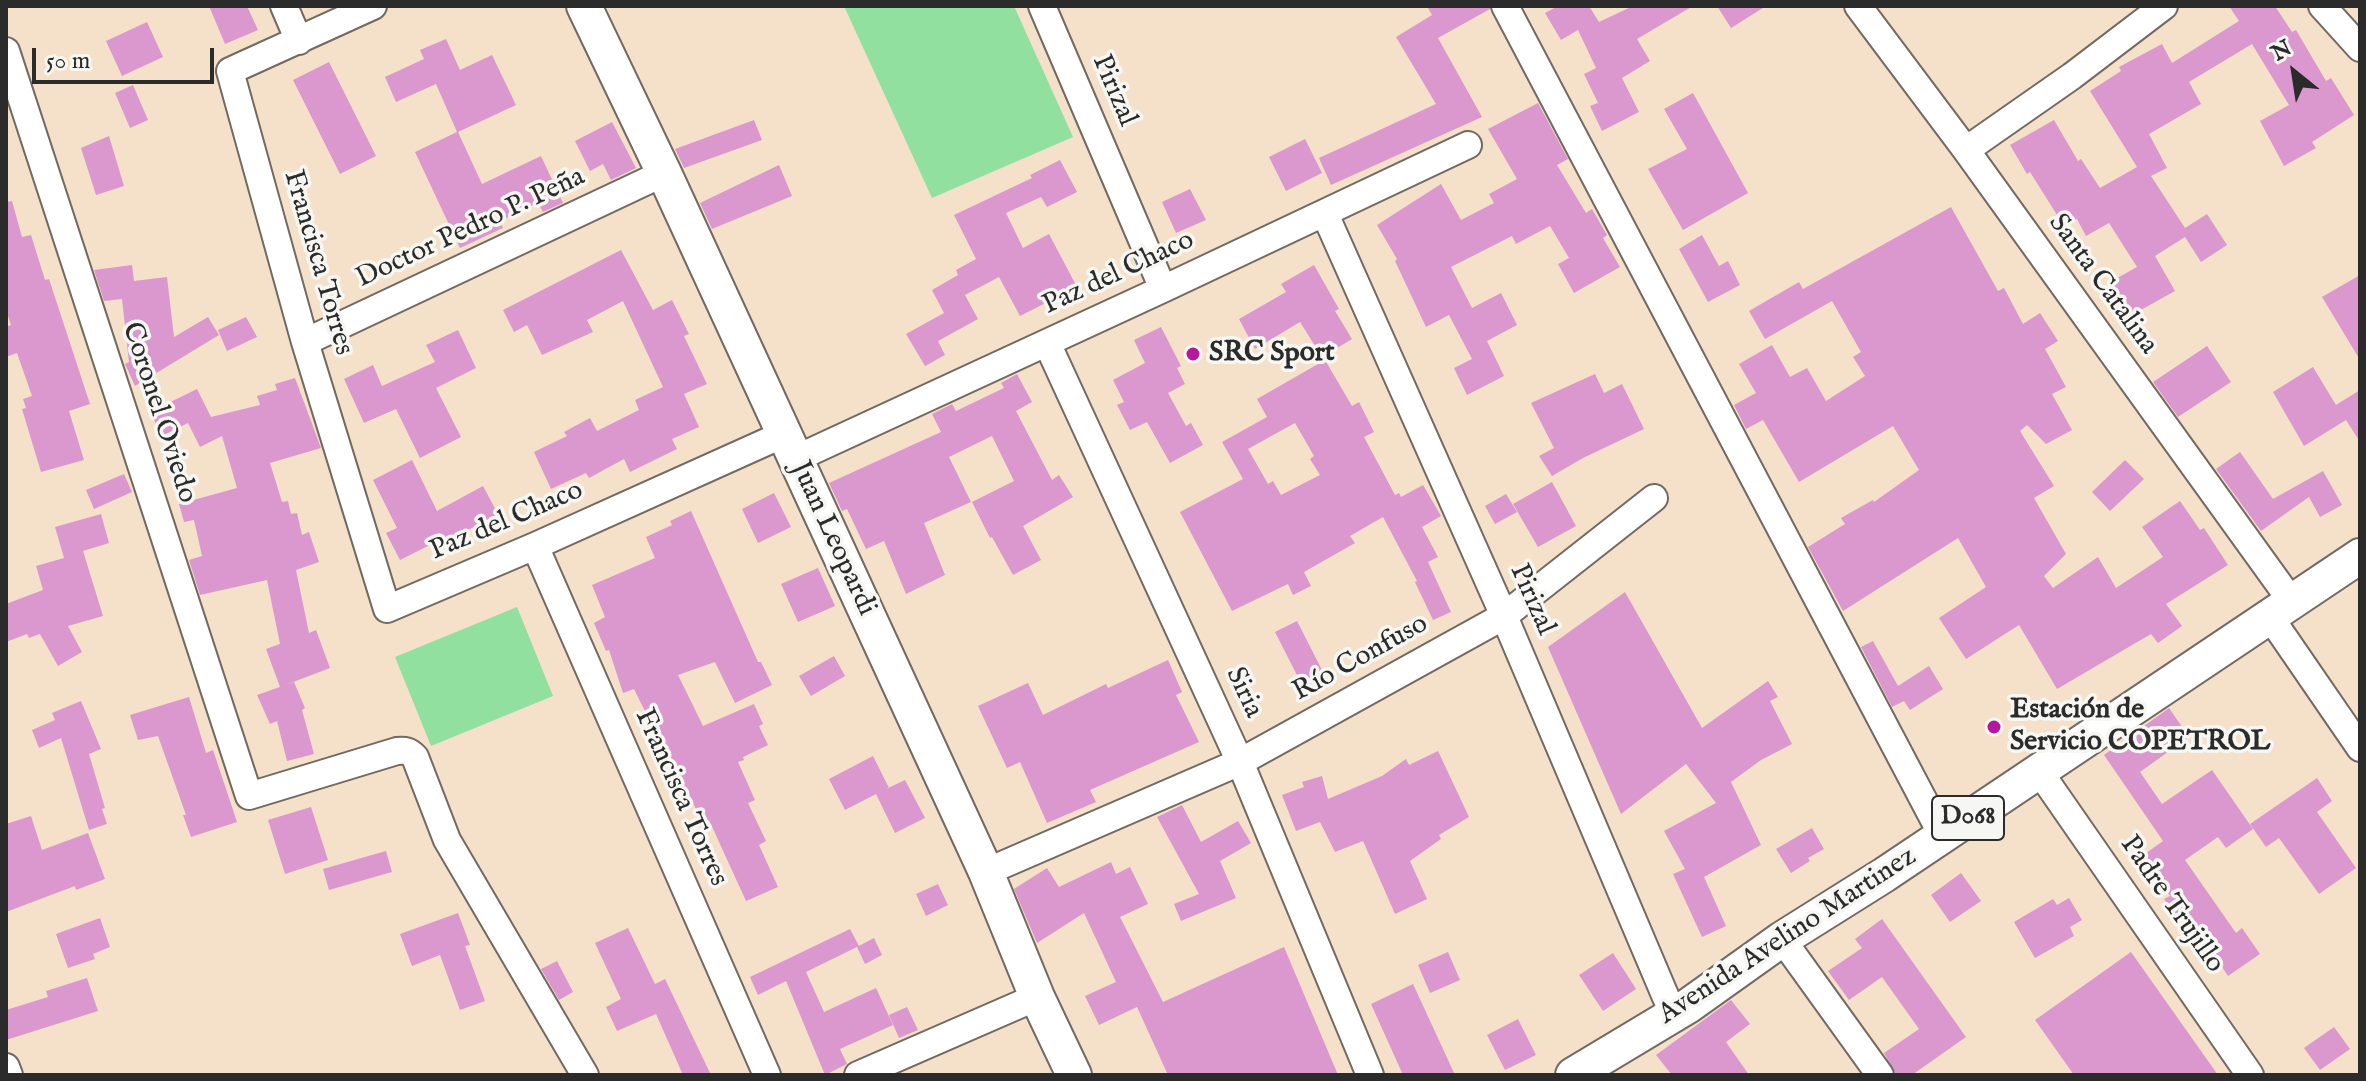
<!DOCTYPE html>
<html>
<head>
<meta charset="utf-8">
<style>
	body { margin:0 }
	#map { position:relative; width:2366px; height:1081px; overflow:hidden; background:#f5e0c9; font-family:"IM FELL English",serif }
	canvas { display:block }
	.frame { position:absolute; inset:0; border:8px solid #2b2b2b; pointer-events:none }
	.north { position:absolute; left:2254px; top:32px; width:80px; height:80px; -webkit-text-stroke:6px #f6f6f2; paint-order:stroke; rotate:330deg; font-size:22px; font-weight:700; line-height:32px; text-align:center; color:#2b2b2b }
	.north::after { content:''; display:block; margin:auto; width:28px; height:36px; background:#2b2b2b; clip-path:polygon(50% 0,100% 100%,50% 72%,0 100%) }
	.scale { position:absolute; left:32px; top:48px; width:182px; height:36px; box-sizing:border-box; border:4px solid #2b2b2b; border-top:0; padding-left:10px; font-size:24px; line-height:28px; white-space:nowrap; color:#2b2b2b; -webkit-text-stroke:6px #f6f6f2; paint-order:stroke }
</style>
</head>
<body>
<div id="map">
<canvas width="2366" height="1081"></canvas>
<div class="frame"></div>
<div class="north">N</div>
<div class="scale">50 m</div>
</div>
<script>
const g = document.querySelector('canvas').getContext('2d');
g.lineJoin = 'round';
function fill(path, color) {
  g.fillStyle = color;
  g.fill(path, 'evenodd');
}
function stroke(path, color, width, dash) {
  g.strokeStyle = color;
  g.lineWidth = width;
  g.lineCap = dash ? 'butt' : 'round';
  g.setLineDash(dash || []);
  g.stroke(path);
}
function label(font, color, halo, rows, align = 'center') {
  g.font = font + ' "IM FELL English",serif';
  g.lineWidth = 7;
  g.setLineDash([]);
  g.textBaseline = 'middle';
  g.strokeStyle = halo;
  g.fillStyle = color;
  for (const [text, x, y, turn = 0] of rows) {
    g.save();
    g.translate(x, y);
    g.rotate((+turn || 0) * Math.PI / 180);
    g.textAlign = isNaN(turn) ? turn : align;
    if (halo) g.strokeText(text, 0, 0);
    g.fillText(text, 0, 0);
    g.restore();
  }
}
const green = new Path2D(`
	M844,6h170l59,131 -141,61z
	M517,607l36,89 -122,50 -36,-89z`);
const building = new Path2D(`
	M209,6h38l11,24 -33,14z
	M1427,6h62l1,3 -52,29 44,79 -151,68 -12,-27 117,-54 -40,-67 36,-22z
	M1558,6h31l10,16 34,-16h60l-56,33 13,22 -28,17 17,34 -37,19 -12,-25 8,-3 -14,-29 12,-6 -18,-38 -17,10 -16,-27z
	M1717,6h49l-35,22z
	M2229,6h46l17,26 4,-2 30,51 5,-3 23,37 -42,27 4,6 -32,18 -24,-45 29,-16 -37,-61 -63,38 12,22 -52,30 18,34 -16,8 34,52 22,-14 20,31 -26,17 -16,-25 -30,19 20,35 -45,25 -20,-34 27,-15 -28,-44 -23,13 -9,-17 -13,7 -34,-54 -3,2 -17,-29 44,-25 24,41 3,-2 19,29 37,-21 -47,-76 31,-20 -2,-4 43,-23 10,19 67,-42z
	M147,22l16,35 -41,19 -16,-35z
	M446,39l14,31 32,-15 24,50 -58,27 24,52 59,-28 22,47 -20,9 -5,-9 -38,18 3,7 -43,20 -45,-96 42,-20 -21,-48 -40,18 -11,-25 39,-18 -4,-9z
	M329,62l47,94 -36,18 -47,-94z
	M133,85l15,35 -18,8 -15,-35z
	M1693,93l55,100 -65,37 -35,-61 39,-20 -23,-40z
	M1538,103l30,56 -11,6 29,48 6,-4 15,26 -4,3 17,29 -46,26 -16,-29 11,-6 -19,-32 -34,18 -4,-8 -61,31 21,41 29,-15 16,32 -30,16 17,35 -37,19 -13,-27 18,-9 -23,-44 -23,12 -31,-66 2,-2 -20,-34 64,-41 20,36 33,-17 -5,-9 28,-15 -29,-50z
	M754,120l8,20 -78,28 -9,-19z
	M612,122l24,46 -25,12 -8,-16 -13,7 -15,-30z
	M109,136l15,50 -28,9 -15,-47z
	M1305,139l17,34 -36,18 -17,-34z
	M1060,160l17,32 -30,15 -6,-10 -35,16 17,35 26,-14 28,53 -57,29 -21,-39 -34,18 13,24 -40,22 7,14 -20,11 -19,-32 38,-21 -12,-23 26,-15 -2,-5 20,-11 -22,-44 78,-37 -2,-3z
	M779,165l13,31 -80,33 -12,-26z
	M1190,189l16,31 -30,13 -14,-31z
	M12,201l10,36 9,-2 14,45 4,-1 41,125 -21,7 15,49 -43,12 -19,-63 4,-1 -3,-9 9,-3 -15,-43 -11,4v-30l5,-2 -5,-15v-108z
	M1951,207l47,84 6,-3 19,36 17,-11 18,28 -13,8 21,38 -14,7 20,36 -26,14 -19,-19 -7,6 34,55 -20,12 32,56 -22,22 9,12 45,-31 18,31 47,-31 -21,-30 38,-26 20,29 4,-2 24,37 -62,39 16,22 -24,17 -7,-9 -94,55 -38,-64 -53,34 -27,-41 47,-31 -28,-49 -115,73 -35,-64 37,-23 -4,-6 32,-18 1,2 45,-32 -26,-44 -94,56 -36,-62 -17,9 -12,-24 22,-12 -17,-29 33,-19 18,32 17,-9 19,33 39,-25 -12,-19 8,-5 -29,-51 -67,38 -16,-28 50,-29 4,7z
	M1702,235l17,31 9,-5 12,24 -32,17 -29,-53z
	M621,250l32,60 19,-10 17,34 -5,2 23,48 -23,10 15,33 -27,12 5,10 -47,23 -6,-13 -35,19 -3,-5 -35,16 -17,-37 33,-16 -3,-4 26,-14 7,13 42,-21 -4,-10 28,-13 -40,-86 -36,19 6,12 -51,23 -15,-30 -13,7 -11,-22z
	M132,265l2,16 33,-4 7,60 34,-20 11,18 -84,51 -10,-22 4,-2 -7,-63 -18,2 -10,-31z
	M1314,265l25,44 -4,2 17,28 -30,18 -22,-35 -45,27 -16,-30 47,-27 -5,-8z
	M2360,275v85l-38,-63z
	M246,317l11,20 -30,14 -9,-21z
	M1161,327l20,39 -4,2 8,16 -17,9 18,33 5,-3 12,22 -33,18 -23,-41 -17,8 -13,-25 7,-3 -11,-22 32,-17 -11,-23z
	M458,330l18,38 -40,20 25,49 -41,21 -24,-49 -32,14 -20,-44 29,-14 9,21 53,-24 -9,-17z
	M2207,346l24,36 -53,35 -25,-35z
	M1325,360l27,46 7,-4 15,30 -10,5 31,58 4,-2 2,4 22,-12 18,31 -19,11 16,30 -10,5 23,50 -18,8 -18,-38 2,-1 -34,-64 -33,19 5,7 -51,29 7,14 -18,9 -5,-11 -56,27 -52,-99 63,-33 -21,-37 45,-25 -10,-18zM1295,423l19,33 -4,3 10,16 -39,20 -8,-14 -5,3 -20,-35z
	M2313,367l23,38 24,-15v52l-14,-22 -42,26 -31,-54z
	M1017,374l15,28 -16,9 36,69 7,-5 14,22 -50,29 18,34 -28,15 -21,-38 -2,1 -18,-36 42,-21 -22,-45 -43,21 22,45 -47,21 21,52 -39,19 -22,-53 -18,8 -19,-40 -5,2 -13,-28 112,-51 -9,-18 20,-10 4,7 48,-23 -3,-5z
	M1595,374l9,19 18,-9 22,45 -61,29 -31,18 -13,-20 15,-8 -23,-45z
	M295,378l26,70 -51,15 12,39 6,-1 3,13 6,-1 5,22 7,-3 10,30 -23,8 13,63 7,-3 14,38 -50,19 -14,-38 14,-5 -13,-64 -67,15 -11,-35 13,-4 -8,-36 -10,2 -5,-18 58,-16 -15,-52 -22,11 -12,-24 -26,13 -12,-24 47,-23 14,28 49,-12 -3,-9 20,-6 -2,-6z
	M2240,452l33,47 50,-28 19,34 -22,12 -11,-20 -48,34 -45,-62z
	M412,460l25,51 46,-25 15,28 -60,32 -2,-4 -36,18 -14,-27 11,-5 -24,-48z
	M2125,460l19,19 -34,32 -18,-19z
	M124,474l8,18 -38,17 -8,-19z
	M1552,482l24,44 -38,21 -25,-43z
	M774,493l17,34 -33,16 -16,-34z
	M1506,494l11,18 -22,12 -10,-18z
	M691,511l67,151h3l11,23 -37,18 -20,-41 -37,13 25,51 51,-22 9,20 -4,2 9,19 -25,12 1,3 -6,2 17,38 -7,3 18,38 -7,4 19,42 -32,14 -37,-81 -7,3 -16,-36 -3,1 -49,-99 -11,4 -14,-43 -3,1 -12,-28 11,-6 -13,-32 63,-27 -9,-21 26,-12 -2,-4z
	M101,514l8,29 -26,8 20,65 -35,10 14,26 -24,14 -18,-32 -11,4 -2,-4 -21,8v-38l37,-14 -7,-24 28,-8 -9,-31z
	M818,568l17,38 -37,16 -17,-38z
	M1625,592l77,136 66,-47 10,16 -8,4 22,43 -31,16 -30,22 30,63 -57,32 22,49 -24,11 -29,-63 12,-5 -21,-38 52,-28 -30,-39 -65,50 -73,-167z
	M1297,621l26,51 -22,11 -26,-51z
	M1873,641l25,45 31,-20 14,23 -33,21 -6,-9 -12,6 -31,-60z
	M834,656l11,20 -34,20 -12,-20z
	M1168,660l14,32 -6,3 23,47 -109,48 6,12 -49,21 -27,-61 -13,6 -29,-62 50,-23 15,32 63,-31 2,4z
	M294,682l11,26 -3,2 12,44 -27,7 -10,-40 -7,3 -13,-29z
	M189,697l17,56 7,-3 24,72 -46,15 -8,-22h3l-28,-79 -20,4 -8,-25z
	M81,701l20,48 -12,5 16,54 -3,1 5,15 -18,6 -28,-92 -22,10 -7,-18 23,-10 -3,-7z
	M2169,708l20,29 -49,35 22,32 50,-34 41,59 -27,19 -8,-11 -33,23 51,73 6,-5 18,26 -32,22 -42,-64 -8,6 -14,-19 6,-3 -28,-40 21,-15 -59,-86z
	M1438,751l31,66 -30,18 2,4 -31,22 17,38 -32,15 -32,-73 -28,11 -15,-30 -24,9 -14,-36 22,-8 -2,-5 20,-6 6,23 54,-23 24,-17 3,6z
	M873,756l16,32 -5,2 21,-10 20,38 -30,15 -19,-39 -31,16 -16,-31z
	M2317,778l15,23 -15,11 39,56 -37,26 -40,-56 -13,9 -16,-23z
	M1182,805l19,37 37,-21 13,22 -31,18 16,37 -55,23 -7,-17 25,-10 -42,-77z
	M311,807l17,53 -43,14 -17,-54z
	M31,816l11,34 46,-17 17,46 -29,11 -1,-4 -69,26v-88z
	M1812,828l12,21 -16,9 2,3 -19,12 -15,-24z
	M386,851l6,21 -63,18 -6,-21z
	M1111,862l5,12 14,-7 18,37 -28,13 43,85 121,-55 54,128h-170l-31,-68 -38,18 -14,-29 31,-14 -32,-69 -47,30 -23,-54 33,-21 12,19z
	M1961,873l20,28 -31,21 -19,-27z
	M938,884l10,21 -22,11 -10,-22z
	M2069,898l13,22 -12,7 4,9 -39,22 -21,-36 39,-23 4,6z
	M458,913l12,32 -5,1 20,55 -25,9 -20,-55 -28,11 -12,-32z
	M100,918l10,29 -17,7 2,5 -27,9 -12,-34z
	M1882,919l84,118 -54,38h-16l-12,-22 35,-24 -37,-52 -33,23 -21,-29 34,-23 -7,-9z
	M628,928l27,56 10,-5 46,96h-28l-27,-61 -39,17 -11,-24 15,-8 -26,-56z
	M850,929l9,17 -53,26 18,40 52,-24 17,37 -53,24 7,15 -22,11 -39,-94 -28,14 -8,-18z
	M874,938l8,17 -17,9 -8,-17z
	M1448,952l12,28 -30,13 -12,-28z
	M2131,952l87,123h-144l-39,-55z
	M1613,953l23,36 -33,22 -24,-36z
	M557,961l16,31 -14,8 -18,-31z
	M87,978l11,33 -92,29v-30l42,-13 -2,-6z
	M1413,984l42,91h-52l-32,-71z
	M1731,1000l19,24 -24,18 23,33h-77l-16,-20z
	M907,1007l11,23 -19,8 -10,-23z
	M1518,1019l18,36 -31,15 -18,-35z
	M2334,1027l16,22 -30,21 -16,-22z`);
const minor = new Path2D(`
	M284,6l15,35
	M373,6l-143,65 75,271 82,267 148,-63 249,-112
	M1042,6l121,283
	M1505,6l437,829
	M1858,6l108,144 326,452
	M2322,6l38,42
	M6,51l243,745 148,-45c8,-1 12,0 18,6l32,83 138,235
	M1966,150l106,-74 92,-70
	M1325,214l179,402 169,398
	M305,342l359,-169
	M1047,343l193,419 130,313
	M795,459l368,-170 305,-144
	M535,546l232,529
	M2270,617l90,131
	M2039,771l211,304
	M986,872l254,-110 264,-146 150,-118
	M1782,939l98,136
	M6,1067l3,8
	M858,1075l179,-78`);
const major = new Path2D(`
	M584,6l80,167 322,699 51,125 37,78
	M1573,1075l115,-69 94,-67 102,-64 476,-319`);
const markers = [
	[1193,354,8,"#b5179e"],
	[1994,727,8,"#b5179e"]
];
const shields = [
	[1968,818,72]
];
const shieldNames = [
	["D068",1968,818]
];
const streetNames = [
	["Pirizal",1113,91,67],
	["Doctor Pedro P. Peña",471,229,-25],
	["Francisca Torres",317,263,74],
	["Paz del Chaco",1119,274,-25],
	["Santa Catalina",2102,285,54],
	["Coronel Oviedo",158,413,72],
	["Paz del Chaco",507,522,-23],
	["Juan Leopardi",832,539,65],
	["Pirizal",1531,600,66],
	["Río Confuso",1361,659,-29],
	["Siria",1243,693,65],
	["Francisca Torres",680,798,66],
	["Padre Trujillo",2171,905,55],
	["Avenida Avelino Martinez",1788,937,-33]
];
const poiNames = [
	["SRC Sport",1209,354],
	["Estación de",2010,711],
	["Servicio COPETROL",2010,743]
];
fill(green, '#91e09f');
fill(building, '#da98cf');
stroke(minor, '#726a62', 30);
stroke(major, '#726a62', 38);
stroke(minor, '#fff', 26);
stroke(major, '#fff', 34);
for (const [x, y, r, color] of markers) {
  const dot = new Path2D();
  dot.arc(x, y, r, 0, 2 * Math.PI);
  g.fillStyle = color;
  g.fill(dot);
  stroke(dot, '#f6f6f2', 3);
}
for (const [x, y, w] of shields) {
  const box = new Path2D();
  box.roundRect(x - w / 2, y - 22, w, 44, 6);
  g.fillStyle = '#f6f6f2';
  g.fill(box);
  stroke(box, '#2b2b2b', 2);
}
label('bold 26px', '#2b2b2b', null, shieldNames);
label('28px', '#2b2b2b', '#f6f6f2', streetNames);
label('bold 28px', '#2b2b2b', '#f6f6f2', poiNames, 'left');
</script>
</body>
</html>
